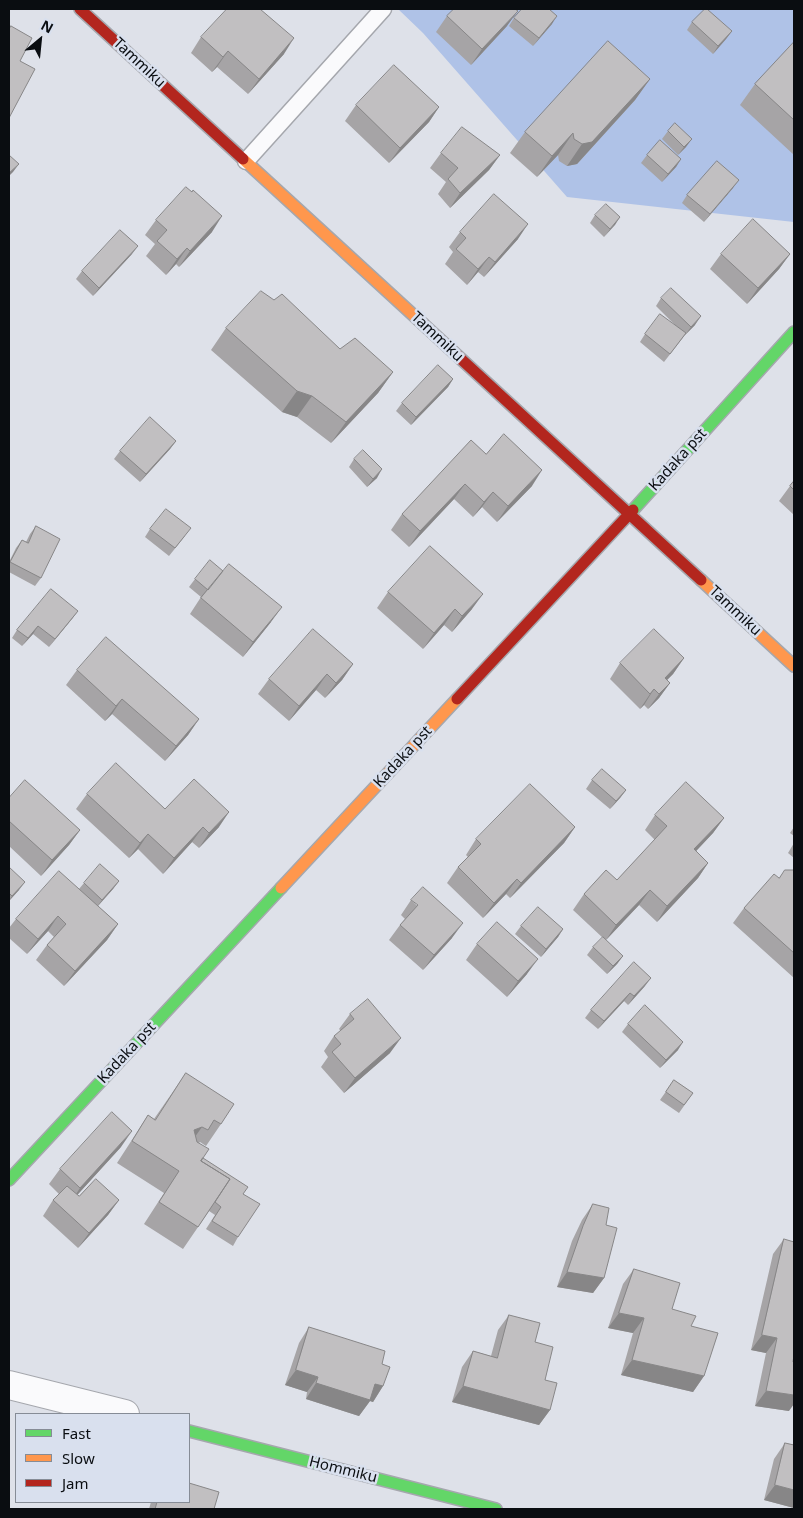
<!DOCTYPE html>
<html>
<head>
<meta charset="utf-8">
<style>
	body { margin:0 }
	#map { position:relative; width:803px; height:1518px; overflow:hidden; background:#dee1e9; font-family:"Noto Sans",sans-serif }
	canvas { display:block }
	.frame { position:absolute; inset:0; border:10px solid #0a0d11; pointer-events:none }
	.legend { position:absolute; left:15px; top:1413px; width:175px; height:90px; box-sizing:border-box; background:#d9e0ee; border:1px solid #868c96; margin:0; padding:6px 9px; list-style:none; font-size:15px; color:#0a0d11 }
	.legend li { display:flex; align-items:center; gap:10px; height:25px }
	.legend b { width:25px; border:1px solid #868c96 }
	.north { position:absolute; left:15px; top:15px; width:50px; height:50px; -webkit-text-stroke:4px #d9e0ee; paint-order:stroke; rotate:28deg; font-size:14px; font-weight:700; line-height:20px; text-align:center; color:#0a0d11 }
	.north::after { content:''; display:block; margin:auto; width:18px; height:22px; background:#0a0d11; clip-path:polygon(50% 0,100% 100%,50% 72%,0 100%) }
</style>
</head>
<body>
<div id="map">
<canvas width="803" height="1518"></canvas>
<div class="frame"></div>
<ul class="legend">
<li><b style="height:6px;background:#63d668"></b>Fast</li>
<li><b style="height:6px;background:#ff974d"></b>Slow</li>
<li><b style="height:6px;background:#b3261e"></b>Jam</li>
</ul>
<div class="north">N</div>
</div>
<script>
const g = document.querySelector('canvas').getContext('2d');
g.lineJoin = 'round';
function fill(path, color) {
  g.fillStyle = color;
  g.fill(path, 'evenodd');
}
function stroke(path, color, width, dash) {
  g.strokeStyle = color;
  g.lineWidth = width;
  g.lineCap = dash ? 'butt' : 'round';
  g.setLineDash(dash || []);
  g.stroke(path);
}
function label(font, color, halo, rows, align = 'center') {
  g.font = font + ' "Noto Sans",sans-serif';
  g.lineWidth = 5;
  g.setLineDash([]);
  g.textBaseline = 'middle';
  g.strokeStyle = halo;
  g.fillStyle = color;
  for (const [text, x, y, turn = 0] of rows) {
    g.save();
    g.translate(x, y);
    g.rotate((+turn || 0) * Math.PI / 180);
    g.textAlign = isNaN(turn) ? turn : align;
    if (halo) g.strokeText(text, 0, 0);
    g.fillText(text, 0, 0);
    g.restore();
  }
}
const forest = new Path2D(`
	M398,9h396v213l-227,-25 -144,-164z`);
const lane = new Path2D(`
	M246,161l137,-152`);
const street = new Path2D(`
	M9,1385l116,29`);
const fast = new Path2D(`
	M633,510l161,-178
	M9,1180l272,-292
	M189,1431l307,78`);
const slow = new Path2D(`
	M243,159l180,165
	M701,580l93,86
	M281,888l176,-189`);
const jam = new Path2D(`
	M80,9l163,150
	M423,324l278,256
	M457,699l176,-189`);
const wall = new Path2D(`
	M447,16l60,10 -36,39 -35,-33z
	M514,18l38,6 -19,22 -24,-20z
	M692,22l40,9 -6,8 -13,15 -26,-24z
	M201,37l83,17 -36,40 -31,-27 -5,5 -21,-19z
	M794,42v113l-54,-50 15,-21z
	M650,79l-15,21 -58,64 -10,2 -8,-5 -1,-6 -21,22 -27,-24 15,-21z
	M356,105l83,2 -10,15 -40,41 -44,-42z
	M668,131l18,16 -8,8 -16,-16z
	M441,153l59,2 -11,15 -39,38 -12,-14 8,-12 -16,-14z
	M647,155l34,4 -5,8 -14,15 -21,-19z
	M733,188l-29,34 -22,-19 5,-8z
	M595,215l25,2 -16,20 -14,-14z
	M156,220l56,12 -33,35 -3,-3 -10,11 -20,-19 9,-12 -10,-9z
	M460,232l58,7 -34,38 -6,-5 -11,13 -22,-21 8,-12 -4,-5z
	M132,254l-39,42 -17,-17 6,-8z
	M721,254h69l-11,15 -32,35 -37,-35z
	M661,298l34,27 -10,10 -21,27 -24,-20 5,-8 32,-7 -21,-21z
	M226,328l114,21 53,23 -15,21 -47,50 -34,-26 -15,-5 -71,-62z
	M453,379l-5,8 -37,38 -15,-14 6,-8z
	M176,441l-6,8 -30,33 -26,-23 6,-8z
	M486,454l46,32 -35,36 -15,-15 -9,10 -19,-18 -45,48 -18,-17 11,-16z
	M354,459l23,19 -10,9 -18,-20z
	M794,481v34l-15,-14 11,-15z
	M36,526l5,52 -6,8 -26,-14v-10l7,-14 6,-8 4,2 4,-8z
	M150,529l35,7 -16,20 -24,-19z
	M195,579l76,43 -28,35 -53,-43 11,-17 -12,-10z
	M388,592l84,17 -20,23 -8,-7 -21,24 -46,-41z
	M78,611l-29,36 -16,-13 -11,12 -10,-8 5,-8z
	M684,658l-11,16 -6,6 3,3 -11,15 -11,11 -4,-4 -4,4 -30,-30 10,-16z
	M353,664l-11,16 -17,18 -9,-8 -27,31 -31,-27 11,-15z
	M77,670l122,49 -11,16 -23,26 -53,-47 -7,7 -39,-36z
	M592,780l34,10 -6,8 -10,11 -24,-20z
	M87,794l78,15 54,18 -20,21 -7,-6 -29,32 -25,-25 -9,9 -53,-49z
	M9,798l71,32 -11,15 -28,31 -32,-30z
	M655,815l69,3 -11,15 -17,18 12,12 -10,15 -41,44 -18,-17 -33,35 17,16 -6,8 -10,10 -20,-19 6,-8 10,-9 -30,-28 11,-16 33,-14 38,-40 -10,-10z
	M575,827l-11,16 -54,55 -4,-4 -23,24 -36,-35 11,-16 10,-10 -2,-2 10,-16z
	M794,827v9l-4,-3z
	M794,843v15l-6,-5z
	M9,867l10,23 -10,11z
	M794,870v108l-61,-55 11,-15 35,-30z
	M119,881l-6,8 -15,17 20,18 -11,16 -43,46 -28,-26 11,-15 7,-8 -6,-6 -21,23 -18,-16v-10l7,-9 63,-30 5,-6z
	M411,900l41,38 -29,32 -34,-30 11,-15 5,-6 -4,-4z
	M521,926l42,3 -5,8 -17,20 -26,-23z
	M477,944l50,30 -20,23 -41,-37z
	M645,986l-17,19 -4,-4 -26,28 -13,-11 6,-8z
	M350,1014l40,39 -46,40 -23,-26 7,-10 -4,-6 10,-15 7,-5 -2,-2z
	M628,1024l50,26 -18,18 -38,-36z
	M186,1073l35,51 -15,22 -6,-4 -1,1 4,15 40,36 -5,43 -5,9 -27,-17 9,-14 -6,-4 -26,38 -39,-25 20,-31 -47,-30 31,-48 6,4z
	M674,1080l19,13 -14,20 -19,-13z
	M121,1147l-44,48 2,1 40,4 -11,15 -30,33 -35,-32 10,-16 6,-6 -10,-10 11,-15z
	M593,1204l13,21 -2,53 -11,15 -36,-6 15,-46 10,-21z
	M784,1239l5,172 -34,-5 11,-53 -15,-3 22,-96z
	M634,1269l38,40 19,17 13,50 -11,16 -72,-17 12,-42 -25,-5 15,-44z
	M509,1315l26,27 15,68 -11,15 -87,-23 10,-35 11,-16 18,5 7,-26z
	M309,1327l73,37 1,22 -10,16 -3,-1 -11,15 -53,-17 1,-7 -22,-7 14,-42z
	M794,1440v68l-30,-8 10,-41 11,-16 8,2z
	M151,1502h38l25,7h-65z`);
const shadedWall = new Path2D(`
	M518,11l-11,15 -36,39 11,-16z
	M557,16l-5,8 -19,22 6,-8z
	M732,31l-6,8 -13,15 5,-8z
	M294,38l-10,16 -36,40 11,-15z
	M228,51l-11,16 -5,5 11,-15z
	M650,79l-15,21 -58,64 -10,2 15,-22z
	M439,107l-10,15 -40,41 11,-15z
	M573,133l-15,22 -21,22 15,-21z
	M692,139l-6,8 -8,8 6,-8z
	M500,155l-11,15 -39,38 10,-15z
	M681,159l-5,8 -14,15 6,-8z
	M19,164l-6,8 -4,4v-3z
	M739,180l-6,8 -29,34 6,-8z
	M222,216l-10,16 -33,35 11,-16z
	M620,217l-5,8 -11,12 6,-8z
	M528,224l-10,15 -34,38 11,-15z
	M138,246l-6,8 -39,42 6,-8z
	M187,248l-11,16 -10,11 11,-16z
	M790,254l-11,15 -32,35 11,-16z
	M489,257l-11,15 -11,13 11,-16z
	M701,316l-6,9 -10,10 6,-8z
	M393,372l-15,21 -47,50 15,-21z
	M453,379l-5,8 -37,38 5,-8z
	M297,391l15,5 -15,21 -15,-5z
	M176,441l-6,8 -30,33 6,-8z
	M382,469l-5,9 -10,9 6,-8z
	M542,470l-10,16 -35,36 11,-16z
	M465,484l-11,15 -45,48 11,-16z
	M493,492l-11,15 -9,10 11,-15z
	M483,594l-11,15 -20,23 10,-16z
	M282,607l-11,15 -28,35 10,-15z
	M455,609l-11,16 -21,24 11,-16z
	M78,611l-6,8 -23,28 6,-8z
	M38,626l-5,8 -11,12 6,-8z
	M684,658l-11,16 -17,17 9,-13z
	M353,664l-11,16 -17,18 11,-15z
	M327,674l-11,16 -27,31 10,-15z
	M670,683l-11,15 -11,11 11,-15z
	M654,689l-10,16 -4,4 10,-15z
	M122,699l-10,15 -7,7 11,-15z
	M199,719l-11,16 -23,26 11,-15z
	M626,790l-6,8 -10,11 6,-8z
	M229,812l-10,15 -20,21 10,-15z
	M724,818l-11,15 -30,32 11,-16z
	M203,827l-11,15 -29,32 11,-16z
	M575,827l-11,16 -54,55 11,-15z
	M80,830l-11,15 -28,31 11,-16z
	M148,834l-10,15 -9,9 11,-15z
	M708,863l-10,15 -41,44 10,-16z
	M517,879l-11,15 -23,24 11,-15z
	M119,881l-6,8 -17,19 6,-8z
	M25,882l-6,8 -10,11 3,-5z
	M650,890l-11,15 -33,35 10,-15z
	M58,916l-10,15 -21,23 11,-15z
	M463,923l-11,15 -29,32 11,-15z
	M118,924l-11,16 -43,46 11,-15z
	M563,929l-5,8 -17,20 5,-8z
	M623,956l-6,8 -10,10 6,-8z
	M538,959l-11,15 -20,23 11,-16z
	M651,978l-6,8 -17,19 6,-9z
	M630,993l-6,8 -26,28 6,-8z
	M401,1038l-11,15 -46,40 11,-15z
	M683,1042l-5,8 -18,18 6,-8z
	M202,1127l-15,21 7,-18z
	M132,1131l-11,16 -51,56 10,-15z
	M119,1200l-11,15 -30,33 11,-15z
	M567,1272l37,6 -11,15 -36,-6z
	M619,1313l25,5 -11,15 -25,-5z
	M762,1335l15,3 -11,15 -15,-3z
	M632,1360l72,16 -11,16 -72,-17z
	M296,1370l22,7 -11,15 -22,-7z
	M316,1383l59,1 8,2 -10,16 -3,-1 -11,15 -53,-17z
	M463,1386l87,24 -11,15 -87,-23z
	M766,1391l28,4v9l-5,7 -34,-5z
	M775,1485l19,5v18l-30,-8z`);
const building = new Path2D(`
	M227,9h33l34,29 -35,41 -31,-28 -5,6 -22,-20z
	M454,9h61l3,2 -36,38 -35,-33z
	M522,9h27l8,7 -18,22 -25,-20z
	M705,9h2l25,22 -14,15 -26,-24z
	M11,26l21,12 -12,23 15,8 -26,49v-88z
	M608,41l42,38 -58,63 -10,2 -8,-5 -1,-6 -21,23 -27,-24z
	M794,42v78l-39,-36z
	M394,65l45,42 -39,41 -44,-43z
	M675,123l17,16 -8,8 -16,-16z
	M462,127l38,28 -40,38 -12,-14 10,-11 -17,-15z
	M660,140l21,19 -13,15 -21,-19z
	M9,155l10,9 -10,9z
	M717,161l22,19 -29,34 -23,-19z
	M186,187l6,5 1,-2 29,26 -32,35 -3,-3 -10,11 -20,-18 10,-11 -11,-10z
	M494,194l34,30 -33,38 -6,-5 -11,12 -22,-20 10,-11 -6,-6z
	M606,204l14,13 -10,12 -15,-14z
	M753,219l37,35 -32,34 -37,-34z
	M120,230l18,16 -39,42 -17,-17z
	M671,288l30,28 -10,11 -30,-29z
	M261,291l13,9 8,-6 58,55 15,-11 38,34 -47,50 -34,-26 -15,-5 -71,-63z
	M660,314l26,19 -16,21 -25,-20z
	M438,365l15,14 -37,38 -14,-14z
	M150,417l26,24 -30,33 -26,-23z
	M504,434l38,36 -34,36 -15,-14 -9,10 -19,-18 -45,47 -18,-17 69,-74 15,14z
	M363,450l19,19 -9,10 -19,-20z
	M794,481v9l-4,-4z
	M166,509l25,19 -16,20 -25,-19z
	M36,526l24,13 -19,39 -31,-16 12,-22 6,3z
	M430,546l53,48 -21,22 -7,-7 -21,24 -46,-41z
	M210,560l13,11 -15,19 -13,-11z
	M229,564l53,43 -29,35 -52,-44z
	M51,589l27,22 -23,28 -17,-13 -10,12 -11,-8z
	M313,629l40,35 -17,19 -9,-9 -28,32 -30,-27z
	M654,629l30,29 -19,20 5,5 -11,11 -5,-5 -4,5 -30,-31z
	M106,637l93,82 -23,27 -54,-47 -6,7 -39,-36z
	M116,763l49,46 29,-30 35,33 -20,21 -6,-6 -29,31 -26,-24 -8,9 -53,-49z
	M602,769l24,21 -10,11 -24,-21z
	M25,780l55,50 -28,30 -43,-39v-23z
	M686,782l38,36 -30,31 14,14 -41,43 -17,-16 -34,35 -32,-31 22,-24 11,10 50,-54 -12,-11z
	M530,784l45,43 -54,56 -4,-4 -23,24 -36,-36 23,-23 -5,-5z
	M100,864l19,17 -17,19 -18,-17z
	M9,867l16,15 -13,14 -3,-3z
	M785,870h9v83l-50,-45 30,-34 5,4z
	M59,871l59,53 -43,47 -28,-26 19,-21 -8,-8 -20,23 -22,-20z
	M423,887l40,36 -29,32 -34,-30 18,-20 -7,-5z
	M538,907l25,22 -17,20 -25,-23z
	M497,922l41,37 -20,22 -41,-37z
	M603,937l20,19 -10,10 -20,-19z
	M634,962l17,16 -17,18 -4,-3 -26,28 -13,-11z
	M368,999l33,39 -46,40 -23,-26 9,-8 -7,-8 20,-17 -4,-5z
	M645,1005l38,37 -17,18 -38,-36z
	M186,1073l48,31 -13,20 -7,-4 -6,10 -6,-3 -8,3 3,12 12,7 -8,12 29,18 -32,48 -39,-25 20,-31 -47,-30 16,-26 7,5z
	M674,1080l19,13 -9,12 -18,-13z
	M112,1112l20,19 -52,57 -20,-19z
	M203,1158l45,29 -5,7 17,10 -22,33 -26,-16 9,-14 -6,-5 15,-23 -29,-18z
	M96,1179l23,21 -30,33 -36,-33 14,-14 12,10z
	M593,1204l16,4 -3,17 11,3 -13,50 -37,-6 16,-46z
	M784,1239l10,3v113l-1,7h1v33l-28,-4 11,-53 -15,-3z
	M634,1269l46,14 -8,26 24,7 -5,10 27,7 -14,43 -72,-16 12,-42 -25,-5z
	M509,1315l31,8 -5,19 18,5 -8,33 12,3 -7,27 -87,-24 10,-35 24,7z
	M309,1327l76,24 -3,13 8,3 -7,19 -8,-2 -5,16 -54,-17 2,-6 -22,-7z
	M785,1443l9,2v45l-19,-5z
	M189,1483l30,9 -5,17h-59l2,-7h32z`);
const streetNames = [
	["Tammiku",139,63,43],
	["Tammiku",437,337,43],
	["Kadaka pst",678,460,-48],
	["Tammiku",735,611,43],
	["Kadaka pst",403,757,-47],
	["Kadaka pst",127,1053,-47],
	["Hommiku",343,1470,14]
];
fill(forest, '#afc2e7');
stroke(lane, '#a5a7ad', 19);
stroke(street, '#a5a7ad', 30);
stroke(fast, '#a5a7ad', 14);
stroke(slow, '#a5a7ad', 14);
stroke(jam, '#a5a7ad', 14);
stroke(lane, '#fafafc', 16);
stroke(street, '#fafafc', 28);
stroke(fast, '#63d668', 11);
stroke(slow, '#ff974d', 11);
stroke(jam, '#b3261e', 11);
fill(wall, '#a6a4a6');
fill(shadedWall, '#878687');
fill(building, '#c1bfc1');
stroke(building, '#878687', 1);
label('15px', '#0a0d11', '#d9e0ee', streetNames);
</script>
</body>
</html>
